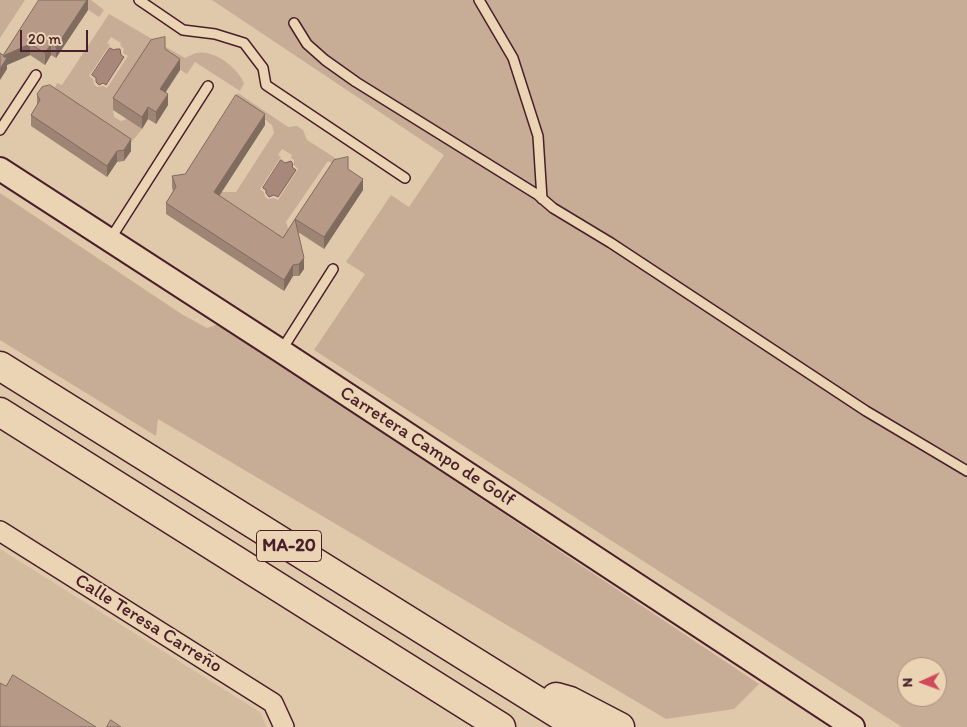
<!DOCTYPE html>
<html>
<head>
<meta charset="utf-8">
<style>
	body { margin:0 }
	#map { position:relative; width:967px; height:727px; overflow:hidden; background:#e0c9ab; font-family:Itim,sans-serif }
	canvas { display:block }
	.north { position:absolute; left:897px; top:657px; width:50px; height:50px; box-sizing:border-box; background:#ead4b3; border:1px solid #aa8c7d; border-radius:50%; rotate:268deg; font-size:14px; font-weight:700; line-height:20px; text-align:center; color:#4a1f2b }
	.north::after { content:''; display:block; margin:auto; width:18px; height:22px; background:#d1495b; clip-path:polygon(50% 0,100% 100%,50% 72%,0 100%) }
	.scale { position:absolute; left:20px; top:30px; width:68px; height:22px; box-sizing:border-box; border:2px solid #4a1f2b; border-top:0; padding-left:6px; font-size:15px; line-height:18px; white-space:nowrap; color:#4a1f2b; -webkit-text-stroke:4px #ead4b3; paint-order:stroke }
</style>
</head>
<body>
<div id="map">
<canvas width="967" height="727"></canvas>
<div class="north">N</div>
<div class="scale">20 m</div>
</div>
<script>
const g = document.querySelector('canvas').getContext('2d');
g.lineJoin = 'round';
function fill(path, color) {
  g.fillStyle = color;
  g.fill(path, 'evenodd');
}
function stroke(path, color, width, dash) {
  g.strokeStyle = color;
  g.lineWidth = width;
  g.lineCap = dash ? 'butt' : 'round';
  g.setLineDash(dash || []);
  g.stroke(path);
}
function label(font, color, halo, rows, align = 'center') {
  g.font = font + ' Itim,sans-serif';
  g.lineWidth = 4;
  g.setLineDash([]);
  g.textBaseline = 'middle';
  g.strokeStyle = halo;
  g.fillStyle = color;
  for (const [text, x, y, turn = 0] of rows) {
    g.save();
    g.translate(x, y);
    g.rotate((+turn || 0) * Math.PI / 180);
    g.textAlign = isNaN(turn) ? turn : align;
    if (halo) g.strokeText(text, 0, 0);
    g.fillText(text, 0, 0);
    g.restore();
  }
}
const built = new Path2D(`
	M0,549l260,163 7,15h-267z`);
const green = new Path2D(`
	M0,0h25l-25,38z
	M73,0h18l13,10 -5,7z
	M212,0h755v727h-65l-588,-377 51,-76 -19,-12 45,-67 18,12 35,-52zM907,667h30v30h-30z
	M109,14l76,44c4,-2 8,-4 11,-5 18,-4 42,15 48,30l-4,8 -45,-29 -8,12 -36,-23 -38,59 1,7 7,4 6,-2 15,10 -15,19 -77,-51 7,-14 5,2zM111,37l10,6 -1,2 4,4 -1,4 5,3 -21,32 -4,-2 -6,1 -3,-3 -1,-5 -4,-3 21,-31 -3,-2z
	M238,93l50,34 9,-1 6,4 4,10 30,19 -3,5 -6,-3 -42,61 5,15 -3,4 -76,-50 2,-4 8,5h14l38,-59 -2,-8 -9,-7 -32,-14zM282,149l10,6 -1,3 3,2v5l4,4 -20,31 -4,-2 -6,1 -3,-2 -1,-5 -4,-3 21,-32 -3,-2z
	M0,193l183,122 24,13 12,-4 540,360 -25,25 -68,10 -508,-300 -2,17 -156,-96z`);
const water = new Path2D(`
	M110,48l4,2 2,-1h4l1,6 3,2 -18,28 -3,-2 -4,2 -3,-3v-4l-4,-3z
	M281,160l4,3 6,-2 2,3 -1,3 4,3 -18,27 -4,-2 -5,2 -3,-4v-3l-3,-2z`);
const service = new Path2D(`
	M139,0l44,30 32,4 29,9 19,25 3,17 139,93
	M479,0l34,58 25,78 4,63
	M294,23l13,21 18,16 31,22 182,113 15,13 58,35 255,168 101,60
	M0,130l36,-55
	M109,241l99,-155
	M281,351l52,-82`);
const minor = new Path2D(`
	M0,531l273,172 11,24`);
const tertiary = new Path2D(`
	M0,169l281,182 572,376`);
const motorway = new Path2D(`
	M0,366l579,361
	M0,412l501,315
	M556,697l14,4 50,26`);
const wall = new Path2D(`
	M88,0v10l-32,48 -5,-3 -6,10 -15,-10 -23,10v4l-4,-14z
	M165,49l15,21 -14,22 2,13 -12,19 -8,-5 -6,10 -29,-19v-12z
	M37,94l94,57 -7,10 -7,1 -10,15 -76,-51v-11l6,-10z
	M265,125l-46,71 64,42 12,-17v-2l53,-50 15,21 -39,59 -26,-17 6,37 -5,7h-6l-9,15 -118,-77v-11l7,-12 -1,-3v-12l13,-2z`);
const shadedWall = new Path2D(`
	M87,0h1v10l-32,48v-11z
	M30,44v11l-23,10v4l-7,11v-11l3,-13z
	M51,44v11l-6,10v-12z
	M180,59v11l-20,30v-11z
	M168,94v11l-12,19v-12z
	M148,107v12l-6,10v-12z
	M265,114v11l-51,79v-12z
	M131,139v12l-7,10v-11z
	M117,151v11l-10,15v-11z
	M363,179v11l-39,59v-12z
	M304,258v11l-5,7v-12z
	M293,265v11l-9,15v-11z`);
const building = new Path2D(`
	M39,0h48l-31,47 -5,-3 -6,9 -15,-9 -27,12 4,2 -7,11v-16l3,2z
	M165,37v12l15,10 -20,30 8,5 -12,18 -8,-5 -6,10 -29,-19 38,-58z
	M50,85l81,54 -7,11 -7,1 -10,15 -76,-51 9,-15 -3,-6 5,-7z
	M236,95l29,19 -51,78 69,46 12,-19 9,39 -5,6 -6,1 -9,15 -118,-77 10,-16 -4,-11 13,-2z
	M348,157v12l15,10 -39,58 -29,-18 39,-59z
	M13,675l83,52h-96v-44l6,3z
	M111,720l10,7h-14z`);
const shields = [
	[289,546,65]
];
const shieldNames = [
	["MA-20",289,546]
];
const streetNames = [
	["Carretera Campo de Golf",427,447,33],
	["Calle Teresa Carreño",148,624,32]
];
fill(built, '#d3bba0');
fill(green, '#c7ad95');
fill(water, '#a7887a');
stroke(water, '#825e5a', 1);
stroke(service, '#4a1f2b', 12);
stroke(minor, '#4a1f2b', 22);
stroke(tertiary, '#4a1f2b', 26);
stroke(motorway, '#4a1f2b', 31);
stroke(service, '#ead4b3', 9);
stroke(minor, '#ead4b3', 19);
stroke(tertiary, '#ead4b3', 22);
stroke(motorway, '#ead4b3', 28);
fill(wall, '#9d8474');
fill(shadedWall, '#7f6c5e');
fill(building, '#b69a87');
stroke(building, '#7f6c5e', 1);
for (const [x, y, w] of shields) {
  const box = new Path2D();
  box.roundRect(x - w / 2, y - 15.5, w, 31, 4);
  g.fillStyle = '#ead4b3';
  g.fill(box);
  stroke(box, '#4a1f2b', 1);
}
label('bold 18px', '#4a1f2b', null, shieldNames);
label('19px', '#4a1f2b', '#ead4b3', streetNames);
</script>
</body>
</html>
